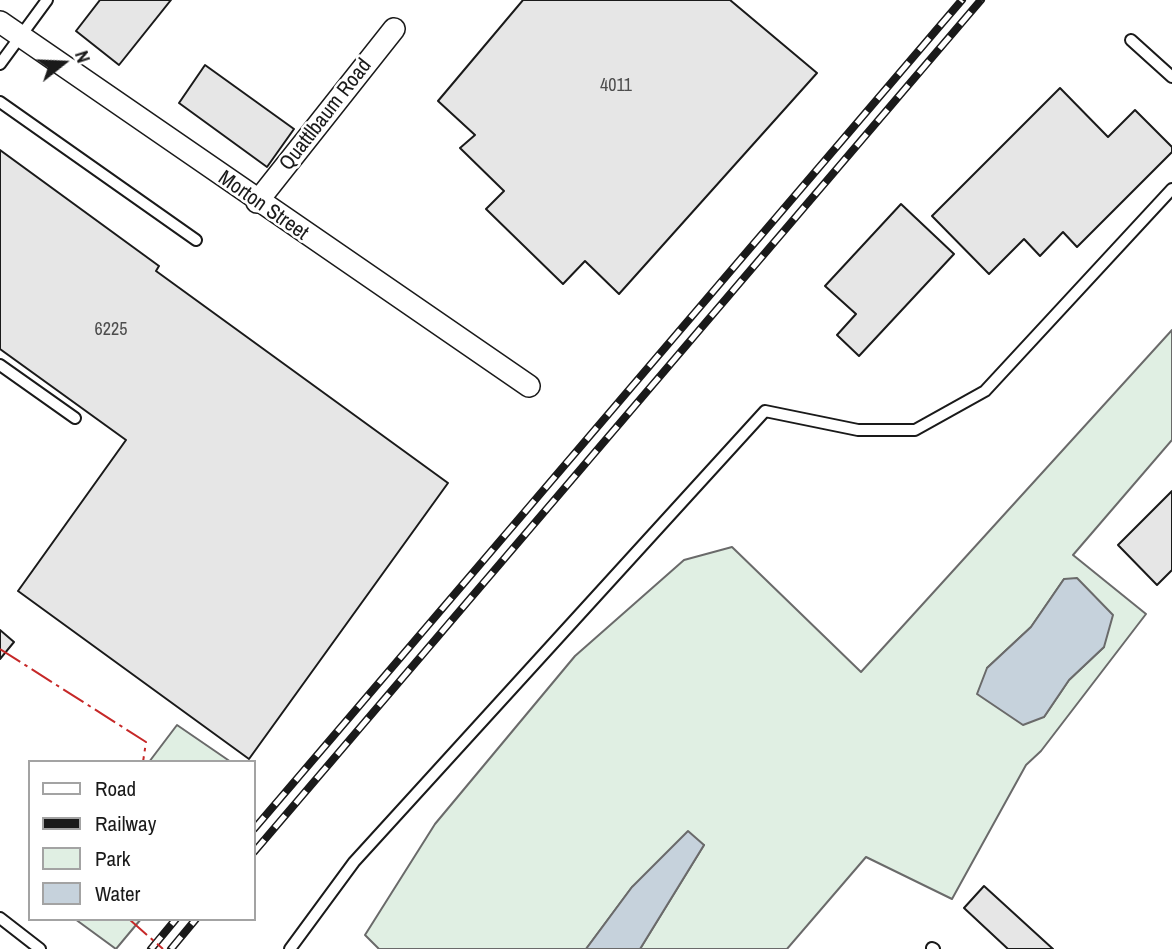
<!DOCTYPE html>
<html>
<head>
<meta charset="utf-8">
<style>
	body { margin:0 }
	#map { position:relative; width:1172px; height:949px; overflow:hidden; background:#fff; font-family:"Archivo Narrow",sans-serif }
	canvas { display:block }
	.legend { position:absolute; left:28px; top:760px; width:228px; height:161px; box-sizing:border-box; background:#fff; border:2px solid #a3a3a3; margin:0; padding:9px 12px; list-style:none; font-size:21px; color:#1a1a1a }
	.legend li { display:flex; align-items:center; gap:14px; height:35px }
	.legend b { width:35px; border:2px solid #a3a3a3 }
	.north { position:absolute; left:28px; top:28px; width:70px; height:70px; -webkit-text-stroke:5px #fff; paint-order:stroke; rotate:72deg; font-size:19px; font-weight:700; line-height:28px; text-align:center; color:#1a1a1a }
	.north::after { content:''; display:block; margin:auto; width:24px; height:32px; background:#1a1a1a; clip-path:polygon(50% 0,100% 100%,50% 72%,0 100%) }
</style>
</head>
<body>
<div id="map">
<canvas width="1172" height="949"></canvas>
<ul class="legend">
<li><b style="height:9px;background:#fff"></b>Road</li>
<li><b style="height:9px;background:#1a1a1a"></b>Railway</li>
<li><b style="height:19px;background:#e0efe3"></b>Park</li>
<li><b style="height:19px;background:#c6d2dc"></b>Water</li>
</ul>
<div class="north">N</div>
</div>
<script>
const g = document.querySelector('canvas').getContext('2d');
g.lineJoin = 'round';
function fill(path, color) {
  g.fillStyle = color;
  g.fill(path, 'evenodd');
}
function stroke(path, color, width, dash) {
  g.strokeStyle = color;
  g.lineWidth = width;
  g.lineCap = dash ? 'butt' : 'round';
  g.setLineDash(dash || []);
  g.stroke(path);
}
function label(font, color, halo, rows, align = 'center') {
  g.font = font + ' "Archivo Narrow",sans-serif';
  g.lineWidth = 5;
  g.setLineDash([]);
  g.textBaseline = 'middle';
  g.strokeStyle = halo;
  g.fillStyle = color;
  for (const [text, x, y, turn = 0] of rows) {
    g.save();
    g.translate(x, y);
    g.rotate((+turn || 0) * Math.PI / 180);
    g.textAlign = isNaN(turn) ? turn : align;
    if (halo) g.strokeText(text, 0, 0);
    g.fillText(text, 0, 0);
    g.restore();
  }
}
const green = new Path2D(`
	M1172,330v110l-99,115 73,59 -105,137 -15,14 -74,134 -86,-42 -79,92h-147l64,-104 -72,42 -46,62h-207l-14,-14 70,-111 140,-168 109,-96 48,-13 129,125zM1064,579l40,68 -35,33 -25,37 -57,-49 44,-41z
	M177,725l54,37h-82z
	M75,919h66l-25,30z`);
const water = new Path2D(`
	M1077,578l36,37 -9,32 -35,33 -25,37 -21,8 -46,-31 10,-26 44,-41 33,-48z
	M688,831l16,14 -64,104h-54l46,-62z`);
const building = new Path2D(`
	M100,0h71l-52,65 -43,-34z
	M523,0h207l87,73 -198,221 -34,-33 -22,23 -77,-75 18,-18 -44,-43 15,-13 -37,-34z
	M205,65l89,64 -27,38 -88,-64z
	M1060,88l48,49 27,-27 37,37v5l-95,95 -14,-15 -23,24 -16,-17 -35,35 -57,-58z
	M0,150l159,116 -3,5 292,212 -199,276 -231,-168 108,-151 -126,-91z
	M901,204l53,50 -95,102 -22,-21 19,-21 -31,-28z
	M1172,491v79l-15,15 -39,-40z
	M0,630l14,12 -14,17z
	M984,886l69,63h-45l-44,-41z`);
const service = new Path2D(`
	M1131,40l41,37
	M0,64l47,-64
	M0,102l196,138
	M0,365l75,53
	M0,918l40,31
	M932,948l2,1
	M290,949l64,-87 411,-451 93,19h57l70,-39 187,-202`);
const minor = new Path2D(`
	M0,22l529,364
	M257,202l137,-173`);
const rail = new Path2D(`
	M254,829l708,-829
	M254,852l727,-852
	M151,949l25,-30
	M171,949l25,-30`);
const power = new Path2D(`
	M0,649l146,93 -3,20
	M129,919l34,30`);
const numberNames = [
	["4011",616,86],
	["6225",111,330]
];
const streetNames = [
	["Quattlbaum Road",326,115,-52],
	["Morton Street",263,206,35]
];
fill(green, '#e0efe3');
stroke(green, '#6a6a6a', 2);
fill(water, '#c6d2dc');
stroke(water, '#6a6a6a', 2);
fill(building, '#e6e6e6');
stroke(building, '#1a1a1a', 2);
stroke(service, '#1a1a1a', 14);
stroke(minor, '#1a1a1a', 24);
stroke(service, '#fff', 10);
stroke(minor, '#fff', 21);
stroke(rail, '#1a1a1a', 8);
stroke(rail, '#fff', 5, [16]);
stroke(power, '#c62828', 2, [24, 5, 3.5, 5]);
label('18px', '#4d4d4d', null, numberNames);
label('21px', '#1a1a1a', '#fff', streetNames);
</script>
</body>
</html>
